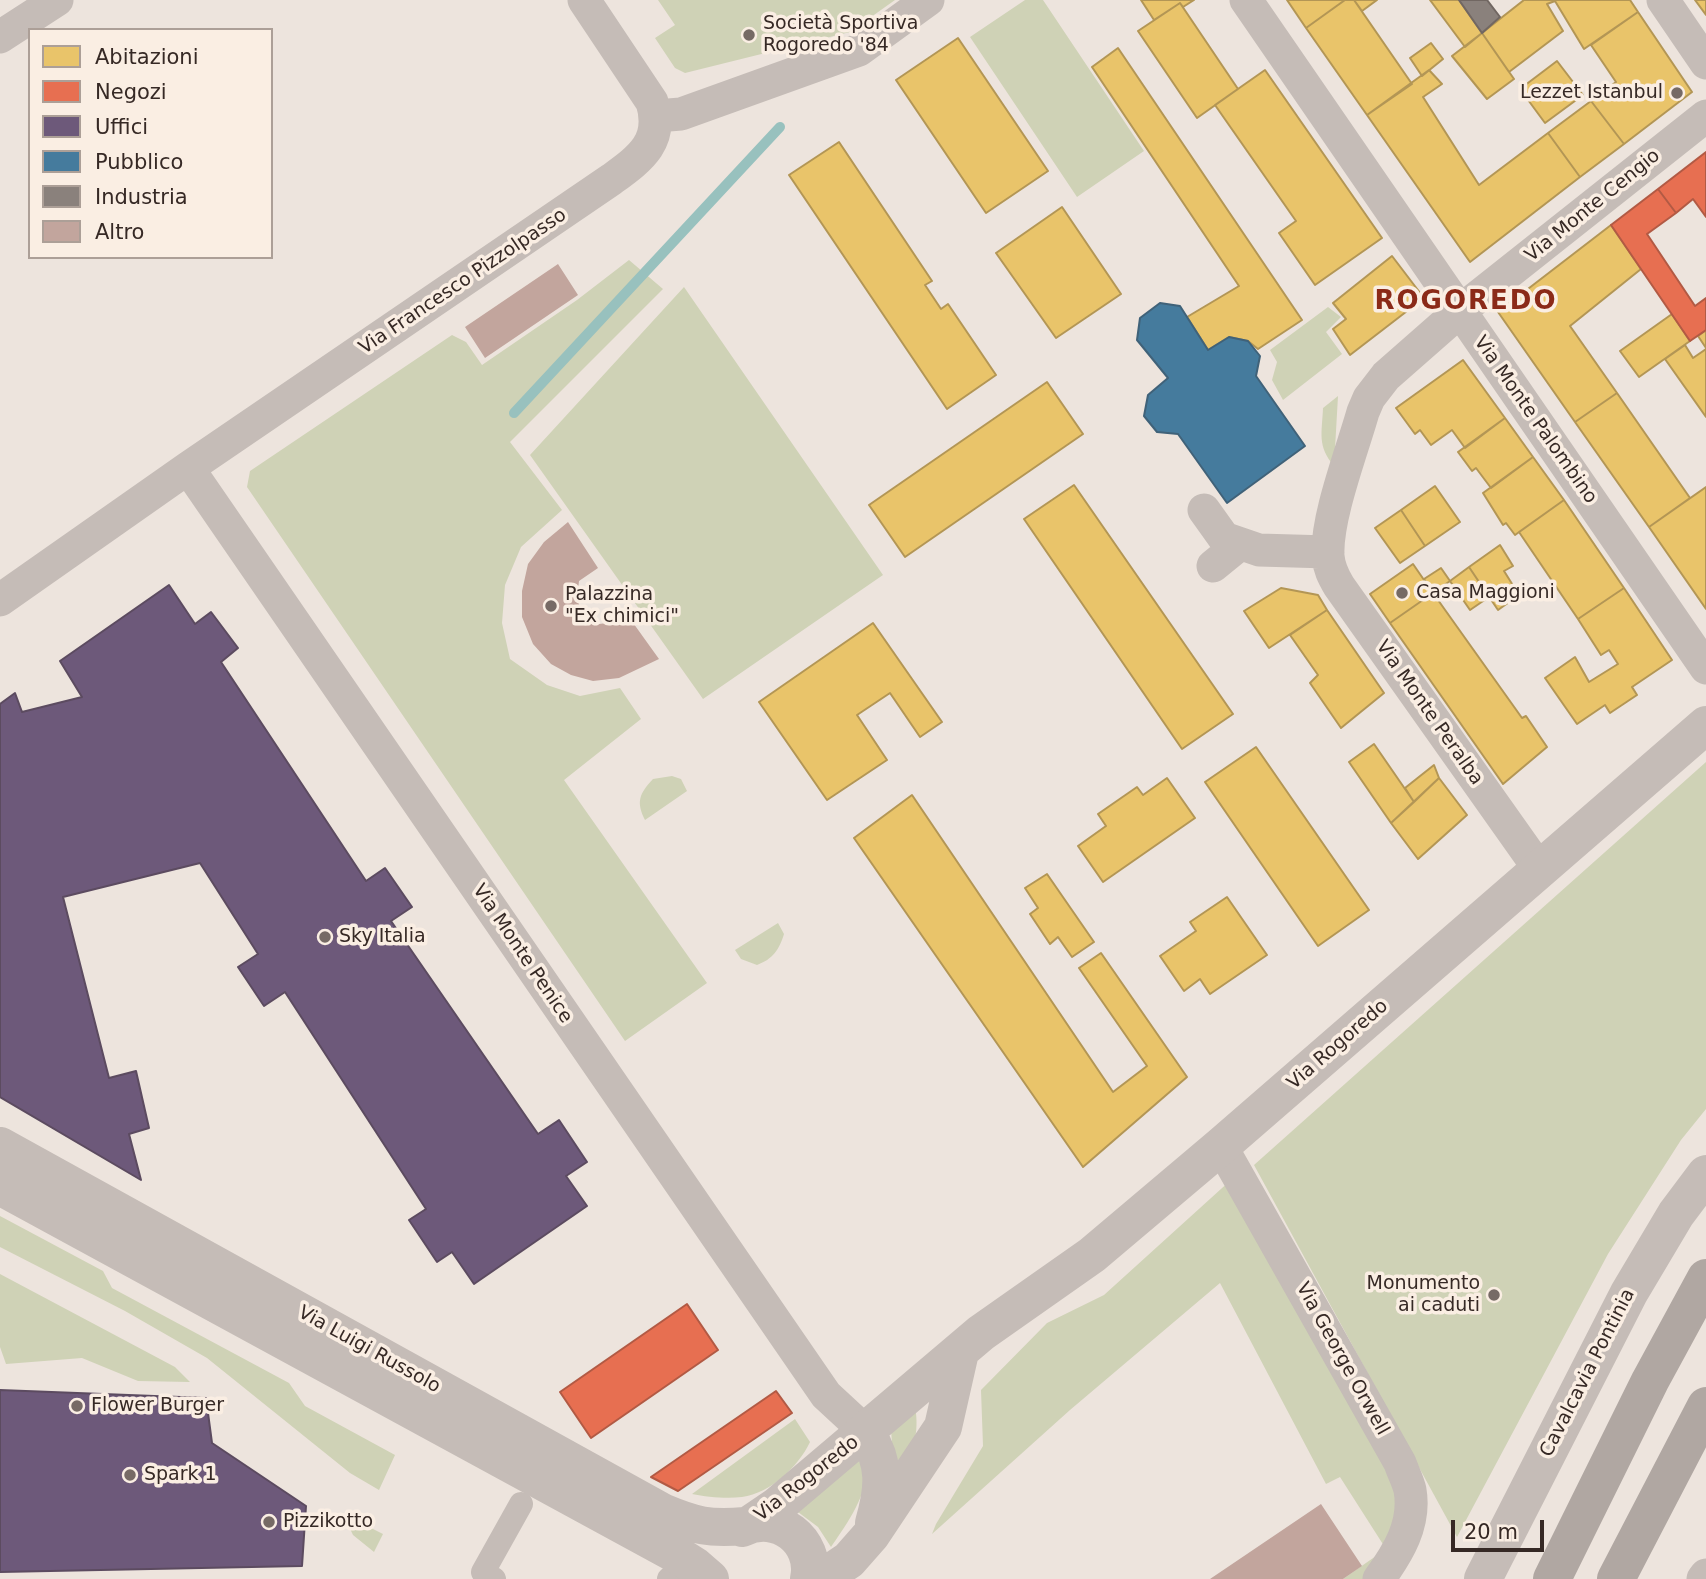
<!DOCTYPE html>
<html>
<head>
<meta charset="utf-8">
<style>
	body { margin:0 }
	#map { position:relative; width:1706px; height:1579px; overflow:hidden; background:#ede4dd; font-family:"DejaVu Sans",sans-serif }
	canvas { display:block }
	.legend { position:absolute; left:28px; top:28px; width:245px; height:231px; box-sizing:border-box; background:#faeee3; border:2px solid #ac9f97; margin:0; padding:9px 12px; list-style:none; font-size:21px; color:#362925 }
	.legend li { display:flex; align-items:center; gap:14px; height:35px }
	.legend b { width:35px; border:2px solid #ac9f97 }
	.scale { position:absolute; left:1451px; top:1520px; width:93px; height:32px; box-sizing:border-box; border:4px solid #362925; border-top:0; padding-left:9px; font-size:21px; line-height:24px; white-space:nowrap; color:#362925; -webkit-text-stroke:5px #faeee3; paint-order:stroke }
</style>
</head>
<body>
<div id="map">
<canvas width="1706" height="1579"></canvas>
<ul class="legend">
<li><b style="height:19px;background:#e9c46a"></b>Abitazioni</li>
<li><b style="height:19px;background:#e76f51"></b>Negozi</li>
<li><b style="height:19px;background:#6d597a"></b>Uffici</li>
<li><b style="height:19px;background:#457b9d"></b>Pubblico</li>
<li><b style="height:19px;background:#8a817c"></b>Industria</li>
<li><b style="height:19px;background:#c2a59d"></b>Altro</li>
</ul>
<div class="scale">20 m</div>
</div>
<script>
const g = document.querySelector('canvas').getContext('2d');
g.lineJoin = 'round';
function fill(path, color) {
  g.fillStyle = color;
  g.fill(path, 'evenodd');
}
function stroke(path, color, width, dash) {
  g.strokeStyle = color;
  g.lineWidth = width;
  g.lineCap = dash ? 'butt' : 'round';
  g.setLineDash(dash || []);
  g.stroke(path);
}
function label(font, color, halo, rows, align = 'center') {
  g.font = font + ' "DejaVu Sans",sans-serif';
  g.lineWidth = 7;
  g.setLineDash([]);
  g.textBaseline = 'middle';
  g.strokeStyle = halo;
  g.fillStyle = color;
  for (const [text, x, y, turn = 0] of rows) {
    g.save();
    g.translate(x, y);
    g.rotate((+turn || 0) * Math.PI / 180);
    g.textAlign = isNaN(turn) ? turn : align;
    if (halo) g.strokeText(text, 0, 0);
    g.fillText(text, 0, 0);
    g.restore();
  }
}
const green = new Path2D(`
	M658,0h237l-45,32 -165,41 -10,-5 -20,-30 20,-13z
	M1025,0h18l101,151 -67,46 -107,-160z
	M629,260l34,29 -153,153 52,68 -41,37 -16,38 -3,38 8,36 37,26 33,11 40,-8 21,31 -77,61 143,203 -82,58 -378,-554 3,-16 202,-136 14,7 16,23 95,-65z
	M684,287l199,288 -180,124 -173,-244z
	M1328,307l13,10 -15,15 16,22 -59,46 -11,-20 5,-18 -7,-12z
	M1338,396l-4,70c-17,-20 -12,-33 -11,-58z
	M1706,762v347l-25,31 -73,114 -151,283 -203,-372z
	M672,776l9,3 6,12 -42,29c-9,-18 -6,-26 8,-41z
	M778,923l6,11c-5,16 -11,25 -27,31l-16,-6 -6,-9z
	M1232,1179l162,288c19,49 3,72 -25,112h-26l43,-30 -46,-72 -14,7 -106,-201 -150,127 -138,124 4,-10 47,-78 -2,-56 66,-67 57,-28z
	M0,1216l103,55 9,17 177,95 16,23 90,49 -16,35 -29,-17 -143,-115 -82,-47 -125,-64z
	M0,1274l175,93 15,15 -52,-1 -56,-23 -76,6 -6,-17z
	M915,1406c4,24 0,38 -9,60l-13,-10 -2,-26z
	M795,1419l15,23c-12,25 -39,51 -68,55 -15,2 -35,0 -50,-3z
	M858,1458c2,5 6,11 7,16 3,21 -23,57 -34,73l-13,-20 -20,-15z
	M343,1514l40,20 -9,18 -21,-17z`);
const homes = new Path2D(`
	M1141,0h53l-11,7 -3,-4 -26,17z
	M1287,0h58l-39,28z
	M1345,0h9l58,84 -45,31 -61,-87z
	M1354,0h23l-15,11z
	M1430,0h29l23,33 -17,14z
	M1524,0h106l8,12 -54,37 -29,-48 -8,3 16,27 -54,41 -27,-39z
	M1695,0h11v15z
	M1180,3l58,86 -41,29 -59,-87z
	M1638,12l54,80 -68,52 -33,-43 25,-19 -25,-37z
	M1482,33l32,46 -27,20 -35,-43z
	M958,38l90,133 -62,42 -90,-133z
	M1431,43l12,16 -21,17 -12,-18z
	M1118,48l184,272 -44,29 -10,-8 -19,-4 -21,13 -21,-33 52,-31 -147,-219z
	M1557,61l26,34 -38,28 -25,-34z
	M1265,70l117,168 -67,47 -36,-52 17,-12 -81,-116z
	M1429,70l13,14 -19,13 56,88 69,-52 32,44 -110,85 -103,-147z
	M1591,101l33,43 -44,33 -32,-44z
	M839,142l93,139 -7,4 16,24 7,-5 48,71 -49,34 -158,-234z
	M1062,207l59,87 -65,44 -60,-85z
	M1611,225l30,44 -71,57 47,67 -42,29 -77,-110z
	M1392,256l32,42 -74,57 -17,-26 13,-10 -13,-16z
	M1672,314l18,27 -51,36 -19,-26z
	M1706,330v18l-8,-12z
	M1685,345l8,13 13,-9v68l-41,-58z
	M1463,360l42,58 -40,30 -13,-18 -21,15 -11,-15 -5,4 -19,-26z
	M1047,382l36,52 -178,123 -36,-52z
	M1617,393l73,105 -41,29 -74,-105z
	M1505,418l28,39 -42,31 -15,-20 -4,3 -14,-19z
	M1533,457l31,43 -49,35 -9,-12 -3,2 -20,-32z
	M1074,485l159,229 -51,35 -158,-230z
	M1435,486l25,36 -35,24 -24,-36z
	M1706,487v122l-57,-82z
	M1564,500l60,88 -46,31 -59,-87z
	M1401,510l24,36 -25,17 -25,-35z
	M1500,545l13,21 -9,5 15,24 -21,15 -29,-43z
	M1413,564l20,29 -43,30 -20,-29z
	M1469,567l20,30 -19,13 -20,-29z
	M1441,568l9,13 -17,12 -9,-14z
	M1281,588l37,7 9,15 -58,38 -25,-37z
	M1624,588l48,72 -40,27 5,8 -27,18 -5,-8 -28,19 -32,-46 30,-21 14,25 29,-18 -9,-14 -8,5 -23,-36z
	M1433,593l89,125 4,-2 21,31 -44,37 -113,-161z
	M1327,610l57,83 -43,35 -31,-45 8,-8 -28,-40z
	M873,623l69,99 -22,15 -30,-44 -33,22 30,45 -60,40 -68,-98z
	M1374,744l40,58 -23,21 -42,-61z
	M1256,747l113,163 -51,36 -113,-164z
	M1434,765l5,13 -25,24 -9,-14z
	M1167,778l28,40 -92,64 -25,-36 28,-20 -8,-12 39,-27 6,8z
	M1439,778l28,37 -49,44 -27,-36z
	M912,795l201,297 34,-26 -68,-98 22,-15 86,124 -104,90 -229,-329z
	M1047,874l47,68 -22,15 -14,-20 -8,7 -20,-30 8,-6 -13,-20z
	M1227,897l40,58 -57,39 -10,-15 -16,12 -24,-35 36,-25 -6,-9z`);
const shops = new Path2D(`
	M1706,152v65l-13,-18 -17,14 -18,-24z
	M1658,189l18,24 -29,21 48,72 11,-8v32l-16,11 -79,-116z
	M687,1304l31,46 -127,88 -31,-46z
	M776,1391l16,22 -114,78 -27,-14z`);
const offices = new Path2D(`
	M169,585l26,39 16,-12 27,36 -17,14 145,219 19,-13 27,39 -21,14 147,213 21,-14 28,42 -21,14 21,30 -113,78 -22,-32 -15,10 -28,-42 17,-11 -141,-217 -21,14 -26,-39 20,-13 -58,-91 -137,34 46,181 27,-7 13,57 -20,6 12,46 -141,-83v-393l15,-11 7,19 60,-15 -22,-36z
	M0,1390l206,8 6,45 94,63 -4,60 -302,6z`);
const public = new Path2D(`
	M1160,303l20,3 28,44 21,-13 19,4 12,15 -4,20 49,70 -78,57 -49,-69 -21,-2 -13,-16 4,-21 20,-17 -31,-38 3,-22z`);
const industry = new Path2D(`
	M1459,0h28l13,17 -18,16z`);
const stream = new Path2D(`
	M514,413l266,-286`);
const building = new Path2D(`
	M558,264l20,31 -93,63 -20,-31z
	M568,522l30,46 -19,13 -2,18 7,18 15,7 16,-2 11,-9 33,46 -40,19 -26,3 -22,-6 -20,-11 -18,-20 -11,-27v-26l6,-27 16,-22z
	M1321,1504l41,62 -19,13h-133z`);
const pedestrian = new Path2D(`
	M494,1579l-11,-7 38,-68
	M669,1579l1,-1`);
const minor = new Path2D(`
	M1246,0l460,668
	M1663,0l43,63
	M0,37l57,-37
	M656,116l25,-2 178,-64 69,-50
	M188,468l638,927 40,37
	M1204,510l20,28 35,12 69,2
	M1213,566l27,-22
	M0,600l188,-132 424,-289c29,-21 52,-38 40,-77l-68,-102
	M1540,870l-201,-284c-6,-10 -10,-18 -11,-30 -2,-38 24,-105 35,-144l6,-14 17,-22 74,-65 246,-195
	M1221,1146l179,317c3,9 8,18 10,27 6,34 -12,63 -31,89
	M1703,1579l3,-4`);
const tertiary = new Path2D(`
	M0,1146l662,366c33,14 47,17 83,14
	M0,1186l676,368 19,12 15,13
	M866,1432c20,32 18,56 8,91
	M749,1525l28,-19 204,-173 111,-78 129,-109 485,-421
	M742,1528c35,-18 75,13 67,51
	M821,1579l28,-19 22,-25 72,-108 17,-75
	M1483,1579l146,-286 47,-79 30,-40`);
const trunk = new Path2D(`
	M1552,1579l98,-198 56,-103
	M1616,1579l90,-173`);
const markers = [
	[749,35,7,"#766a65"],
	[1677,93,7,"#766a65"],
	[1402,593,7,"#766a65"],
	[551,606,7,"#766a65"],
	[325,937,7,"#766a65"],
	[1494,1295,7,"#766a65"],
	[77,1406,7,"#766a65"],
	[130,1475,7,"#766a65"],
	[269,1522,7,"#766a65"]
];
const poiNames = [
	["Società Sportiva",763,24],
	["Rogoredo '84",763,46],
	["Lezzet Istanbul",1663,93,"right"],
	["Casa Maggioni",1416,593],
	["Palazzina",565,595],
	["\"Ex chimici\"",565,617],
	["Sky Italia",339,937],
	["Monumento",1480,1284,"right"],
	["ai caduti",1480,1306,"right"],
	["Flower Burger",91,1406],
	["Spark 1",144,1475],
	["Pizzikotto",283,1522]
];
const streetNames = [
	["Via Monte Cengio",1593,206,-39],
	["Via Francesco Pizzolpasso",463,282,-34],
	["Via Monte Palombino",1535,420,55],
	["Via Monte Peralba",1429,713,55],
	["Via Monte Penice",522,954,56],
	["Via Rogoredo",1338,1045,-41],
	["Via Luigi Russolo",369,1350,29],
	["Via George Orwell",1342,1359,61],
	["Cavalcavia Pontinia",1588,1373,-63],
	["Via Rogoredo",807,1479,-38]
];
const districtNames = [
	["ROGOREDO",1466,302]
];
fill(green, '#cfd2b6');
fill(homes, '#e9c46a');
stroke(homes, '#b39655', 2);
fill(shops, '#e76f51');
stroke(shops, '#b25a44', 2);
fill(offices, '#6d597a');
stroke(offices, '#5c4b60', 2);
fill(public, '#457b9d');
stroke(public, '#406279', 2);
fill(industry, '#8a817c');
stroke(industry, '#716762', 2);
stroke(stream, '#98c1be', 10);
fill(building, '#c2a59d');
stroke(pedestrian, '#c5bcb7', 24);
stroke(minor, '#c5bcb7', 33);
stroke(tertiary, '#c5bcb7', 38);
stroke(trunk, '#b0a7a2', 38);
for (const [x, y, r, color] of markers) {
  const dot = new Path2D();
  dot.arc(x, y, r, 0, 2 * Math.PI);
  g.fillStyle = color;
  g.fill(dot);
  stroke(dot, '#faeee3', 2.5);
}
label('19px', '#362925', '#faeee3', poiNames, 'left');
label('19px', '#362925', '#faeee3', streetNames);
g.letterSpacing = '2px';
label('bold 26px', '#8b2a18', '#faeee3', districtNames);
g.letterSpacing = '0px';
</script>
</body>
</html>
